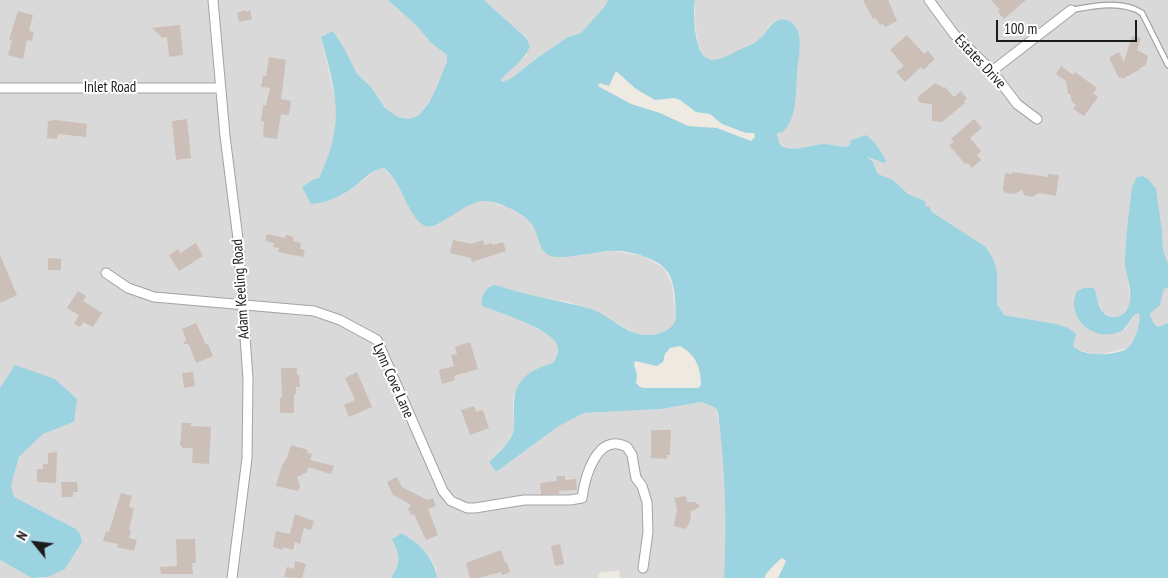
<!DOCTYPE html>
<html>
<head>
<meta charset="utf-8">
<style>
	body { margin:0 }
	#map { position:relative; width:1168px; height:578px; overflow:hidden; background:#efeae1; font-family:"PT Sans Narrow",sans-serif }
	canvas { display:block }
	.north { position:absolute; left:10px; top:518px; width:50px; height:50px; -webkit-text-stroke:4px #fff; paint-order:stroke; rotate:299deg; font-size:14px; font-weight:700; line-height:20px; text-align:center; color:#1c1c1c }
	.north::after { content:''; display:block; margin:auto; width:18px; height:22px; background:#1c1c1c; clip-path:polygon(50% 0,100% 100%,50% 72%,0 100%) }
	.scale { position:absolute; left:996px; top:20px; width:141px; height:22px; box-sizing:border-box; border:2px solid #1c1c1c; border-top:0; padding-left:6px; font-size:15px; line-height:18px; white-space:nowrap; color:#1c1c1c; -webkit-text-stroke:4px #fff; paint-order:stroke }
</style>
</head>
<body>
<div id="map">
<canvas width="1168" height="578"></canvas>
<div class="north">N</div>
<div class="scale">100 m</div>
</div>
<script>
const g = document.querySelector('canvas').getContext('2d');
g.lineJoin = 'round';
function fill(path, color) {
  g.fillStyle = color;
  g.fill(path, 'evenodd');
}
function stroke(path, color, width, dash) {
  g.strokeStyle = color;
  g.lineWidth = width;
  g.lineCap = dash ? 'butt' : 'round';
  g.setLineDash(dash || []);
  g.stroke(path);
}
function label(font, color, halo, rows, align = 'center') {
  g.font = font + ' "PT Sans Narrow",sans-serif';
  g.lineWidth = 4;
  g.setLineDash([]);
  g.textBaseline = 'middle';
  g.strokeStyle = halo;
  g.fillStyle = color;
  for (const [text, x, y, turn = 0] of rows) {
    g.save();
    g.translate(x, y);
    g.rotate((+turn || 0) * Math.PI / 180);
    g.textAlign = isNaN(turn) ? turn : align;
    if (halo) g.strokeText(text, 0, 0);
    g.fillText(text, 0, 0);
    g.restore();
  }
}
const residential = new Path2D(`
	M0,0h388l28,25 15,18 16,12v6l-9,23 -9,19 -11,13 -10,3 -10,-2 -13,-9 -14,-21 -14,-13 -13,-26 -11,-17 -12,6 16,70 -3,35 -6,17 -9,19 -5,1 3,25 23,-9 12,-6 25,-20 7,-1 10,11 18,33 12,13 7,2 7,-2 25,-18 17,-6h9l20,7 22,14 6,11 4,15 21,9 51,-6 30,5 21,12 8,16 4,35 -1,5 -10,8 -16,3 -14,-2 -37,-21 -29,-10 -28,-4 -59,8 34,12 34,17 8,11v7l-5,10 -10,3 -30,31 1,27 -2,10 -5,9 -18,19 7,10 63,-46 25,-13 77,-4 41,-7 14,6 5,27 4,58 1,57 -2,28h-104l-1,-7 -19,1 -3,6h-160l-1,-11 -7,-11 -20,-19 -7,-4 -10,6 7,16v10l-8,13h-349l6,-1 32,-43 -4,-5 -63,-32 -2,-11 8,-29 24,-23 31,-12 -74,-34z
	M484,0h124l-3,6 -24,27 -13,4 -31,21 -25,20 -10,4 -1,-2 6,-7 20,-18 -1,-17z
	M695,0h473v264l-5,-14 -1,-19 -3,-14 -27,-30 -7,74 5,36 -1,9 -7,9 -5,3h-5l-10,-7 -3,-8 -27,-4 53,31 10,-15 3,-2 2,6 -4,17 -9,12 -27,7 -23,-5 -4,-4v-7l-17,-15 -52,-9 -7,-11v-32l-11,-25 -54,-35 -3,-5h-3l-2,-6 -16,-7 -15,-14 -15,-6 -5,-12 -7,-5 17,6 -18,-28 -14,5 -2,6 -9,2 -14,-4 -31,6 -8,-2 -7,-5 -3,-5v-5l19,-43 3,-53 -3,-11 -13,-7 -6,1 -6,4 -12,16 -35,18 -9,2 -8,-1 -5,-6 -4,-9 -3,-21z
	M1168,288v35l-9,4 -6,-5 -3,-8 10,-9 4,-16z
	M0,560l32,18h-32z`);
const water = new Path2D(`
	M388,0h96l42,38 4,8c-5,15 -20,22 -29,34l1,2 10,-4 25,-20 31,-21 13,-4 24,-27 3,-6h87c-2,12 -1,52 12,58 9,6 23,-4 32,-8 6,-3 15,-6 20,-11 7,-5 10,-15 19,-19 3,-1 7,-1 11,1 17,8 9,37 8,53 -1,18 0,44 -14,58l-6,1c1,28 34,10 49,11 9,1 14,4 23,2l2,-6 15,-5c9,7 15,16 20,26l-2,2 -17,-6 6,5 5,12 15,6 15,14 17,7 1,6 3,-1 3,6 54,35 8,14 3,11v32l7,11 52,9 12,4 8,6 -3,12c10,11 41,10 53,3 7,-5 10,-14 12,-21 1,-6 3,-10 0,-15 -10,5 -8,16 -22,20 -25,8 -51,-18 -39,-42l7,-3h9l2,2c2,7 3,17 8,22 9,10 22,5 26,-7 5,-14 -5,-32 -4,-46 1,-24 4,-48 7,-72l5,-10 6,-1 5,3 8,10 6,42 1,19 5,14v24l-4,1 -4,16 -10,9 3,8 5,5 10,-4v255h-390l8,-17 -4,-3c-3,2 -15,14 -17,18v2h-41c3,-55 1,-110 -6,-165l-2,-5 -14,-6 -41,7 -77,4 -25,13 -63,46 -7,-10c8,-8 18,-16 23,-27 3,-8 2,-18 2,-27 -1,-27 14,-38 39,-45 3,-6 7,-11 4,-18 -5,-16 -59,-33 -75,-39 -2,-9 3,-19 13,-21 14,4 29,9 45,12 19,5 37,7 56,14 18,8 31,24 52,24 11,0 25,-5 28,-16 -1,-14 0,-32 -7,-45 -8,-16 -41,-24 -57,-23 -8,0 -16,2 -23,3 -11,1 -27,5 -38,2 -15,-5 -11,-24 -21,-34 -8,-9 -32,-21 -44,-21 -23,-1 -47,31 -61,25 -18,-9 -23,-45 -41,-58 -12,1 -21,12 -30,19 -11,8 -29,17 -43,17l-9,-17 12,-8 5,-1c27,-57 17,-84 2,-141l12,-6 11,17 13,26 14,13 14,21 13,9 10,2 10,-3 11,-13 9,-19 9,-23v-6l-16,-12 -15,-18zM616,71l20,18 19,11 19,-2 6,2 16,12 14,2 12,10 24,9h8l1,4 -4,4 -34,-13 -29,-2 -28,-13 -29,-9 -33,-18 2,-3 9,3zM680,346c16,9 21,22 21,39l-3,3h-54l-4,-1 -4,-4 1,-9 -3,-9 1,-4 22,5 6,-4 2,-8 5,-6z
	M15,365l40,14 22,20 -3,23 -31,12 -24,23 -8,29 3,11 62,32 4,5 2,8 -17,27 -17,8 -16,1 -32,-18v-172z
	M402,533c16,10 33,25 35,45h-46c11,-18 9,-20 1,-39z`);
const building = new Path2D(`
	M863,0h25l9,21 -12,6 -2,-3 -3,1 -4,-7 -3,1z
	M991,0h35l-22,19 -6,-7 2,-2z
	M245,10l1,2 4,-2 2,9 -13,3 -2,-9z
	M18,11l15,4 -4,16 5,1 -2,9 -5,-1 -4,19 -15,-4 4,-14 -3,-1z
	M180,25l3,30 -14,2 -2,-20 -6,1 -1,-3 -8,-7z
	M907,35l17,19 4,-3 7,8 -12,11 -2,-3 -16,15 -9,-10 8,-6 -14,-16z
	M1132,36l9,2 -4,12 11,6 -2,9 -6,3 -1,2 -17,9 -1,-2 -2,1 -9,-18v-3l9,-5 5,10z
	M269,57l17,3 -5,39 10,2 -2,14 -8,-1 -4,25 -14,-2 1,-15 -3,-1 2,-16h3l4,-17 -9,-1 2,-11h3z
	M1061,66l12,9 2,-3 22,16 -4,5 5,4 -14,19 -11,-7 3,-4 -4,-3 -2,-8h-2l-2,-13 -10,-7z
	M935,83l4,3 1,-1 3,3 2,-1 9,10 7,-6 6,8 -3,2 1,2 -23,19 -10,-1v-17l-11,-1 -3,-3v-3z
	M187,119l4,39 -15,2 -4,-39z
	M974,119l8,9 -12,10 11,13 -4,4 4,5 -9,8 -4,-5 -3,1 -16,-19 5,-3 -3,-3z
	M55,120l32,4 -1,13 -28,-3 -1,5 -10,-1 1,-17z
	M1012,172l36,5v-3l11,1 -3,21 -17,-3 -7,4 -8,-2 -2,-5 -8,4 -9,-1 -2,-4 2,-16 7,1z
	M267,234l18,4 1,-3 8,2 -1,4 8,2 -1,6 5,1 -2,7 -25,-5 1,-4 -6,-1 1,-4 -9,-2z
	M453,240l18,4 12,-4 1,5 8,-2 1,2 10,-3 3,9 -34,11 -1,-4 -21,-5z
	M196,243l7,13 -24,15 -10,-16 9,-6 2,4z
	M0,255l17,40 -17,8z
	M48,258l13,1v11h-13z
	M78,291l8,5 -3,5 19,12 -9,14 -10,-5 -2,4h-3l-4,-2 5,-9 -12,-7z
	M196,323l10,22 2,-1 5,12 -17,7 -6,-16 -2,-3h-5l3,-5 -4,-10z
	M470,342l8,27 -24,7 1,4 -13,4 -3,-14 15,-4 -3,-11 6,-1 -2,-7z
	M281,368h16v7h2l1,12h-4v7h-2v19h-14v-15h2z
	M193,372l2,14 -11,2 -2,-15z
	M357,372l15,35 -23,10 -5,-12 11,-5 -10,-22z
	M474,406l2,6 7,-2 6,18 -19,7 -9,-25z
	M182,423h9v3l20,1 -2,37 -17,-1 1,-15h-10l-3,-3z
	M651,430h20l-1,25h-3v4l-16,-1z
	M291,445l17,5 -1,3 5,1 -2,6 24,6 -3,8 -23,-7 -1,5 -10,5 3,9 -2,5 -22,-5 6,-21 5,-7z
	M57,452l-1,31 -19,-1v-13h6v-5h5v-11z
	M556,476h9v4l11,-1 1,11 -18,1v3h-18l-1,-11 17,-2z
	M397,477l5,10 25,13 6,-2 3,8 -8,3 10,26 -12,5 -12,-26 -3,1 -3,-6 3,-4 -18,-10 -6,-13z
	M61,482h16l1,10h-5v5h-11z
	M121,493l11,3 -3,11 5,1 -5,22 2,1 -2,7 8,2 -3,11 -17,-4 1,-3 -15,-3 3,-10 3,1z
	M686,496l1,6h8l5,4 -5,4 -4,1 -1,10 -4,8 -12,-3 3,-17 -3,-11z
	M295,514l19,7 -3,9 -7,-2 -4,16 -5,-2 -2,8 -10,-3v3l-10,-3 3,-16 14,3z
	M176,539h19l1,24h-4l1,11h-32l-1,-7 17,-1z
	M560,544l4,20 -9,2 -4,-20z
	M501,550l4,13h2l3,9 -8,3 -1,-3 -23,6h-8l-4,-15z
	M295,561l11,3 -4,14 -18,-1 3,-10 7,2z`);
const lane = new Path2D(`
	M1071,10c23,-4 51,-10 71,3l26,52`);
const street = new Path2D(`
	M213,0l12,136 13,103 10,140 -1,79 -15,120
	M929,0l25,34 38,37 25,33 20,15
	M992,71l79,-61
	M0,88h220
	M106,273l22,15 26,9 160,14 26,9 37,20 66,151 8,10 16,7h8l49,-8h46l12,-2c3,-21 15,-67 45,-51l5,8 4,23 6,8 5,16 1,30 -5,36`);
const streetNames = [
	["Estates Drive",980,62,47],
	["Inlet Road",110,88],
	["Adam Keeling Road",241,289,-94],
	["Lynn Cove Lane",393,381,66]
];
fill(residential, '#dad9d9');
fill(water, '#9cd3e1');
fill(building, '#cbbfb7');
stroke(lane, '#a3a3a3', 7);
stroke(street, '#a3a3a3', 11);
stroke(lane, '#fff', 4.5);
stroke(street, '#fff', 9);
label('15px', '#1c1c1c', '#fff', streetNames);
</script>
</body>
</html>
